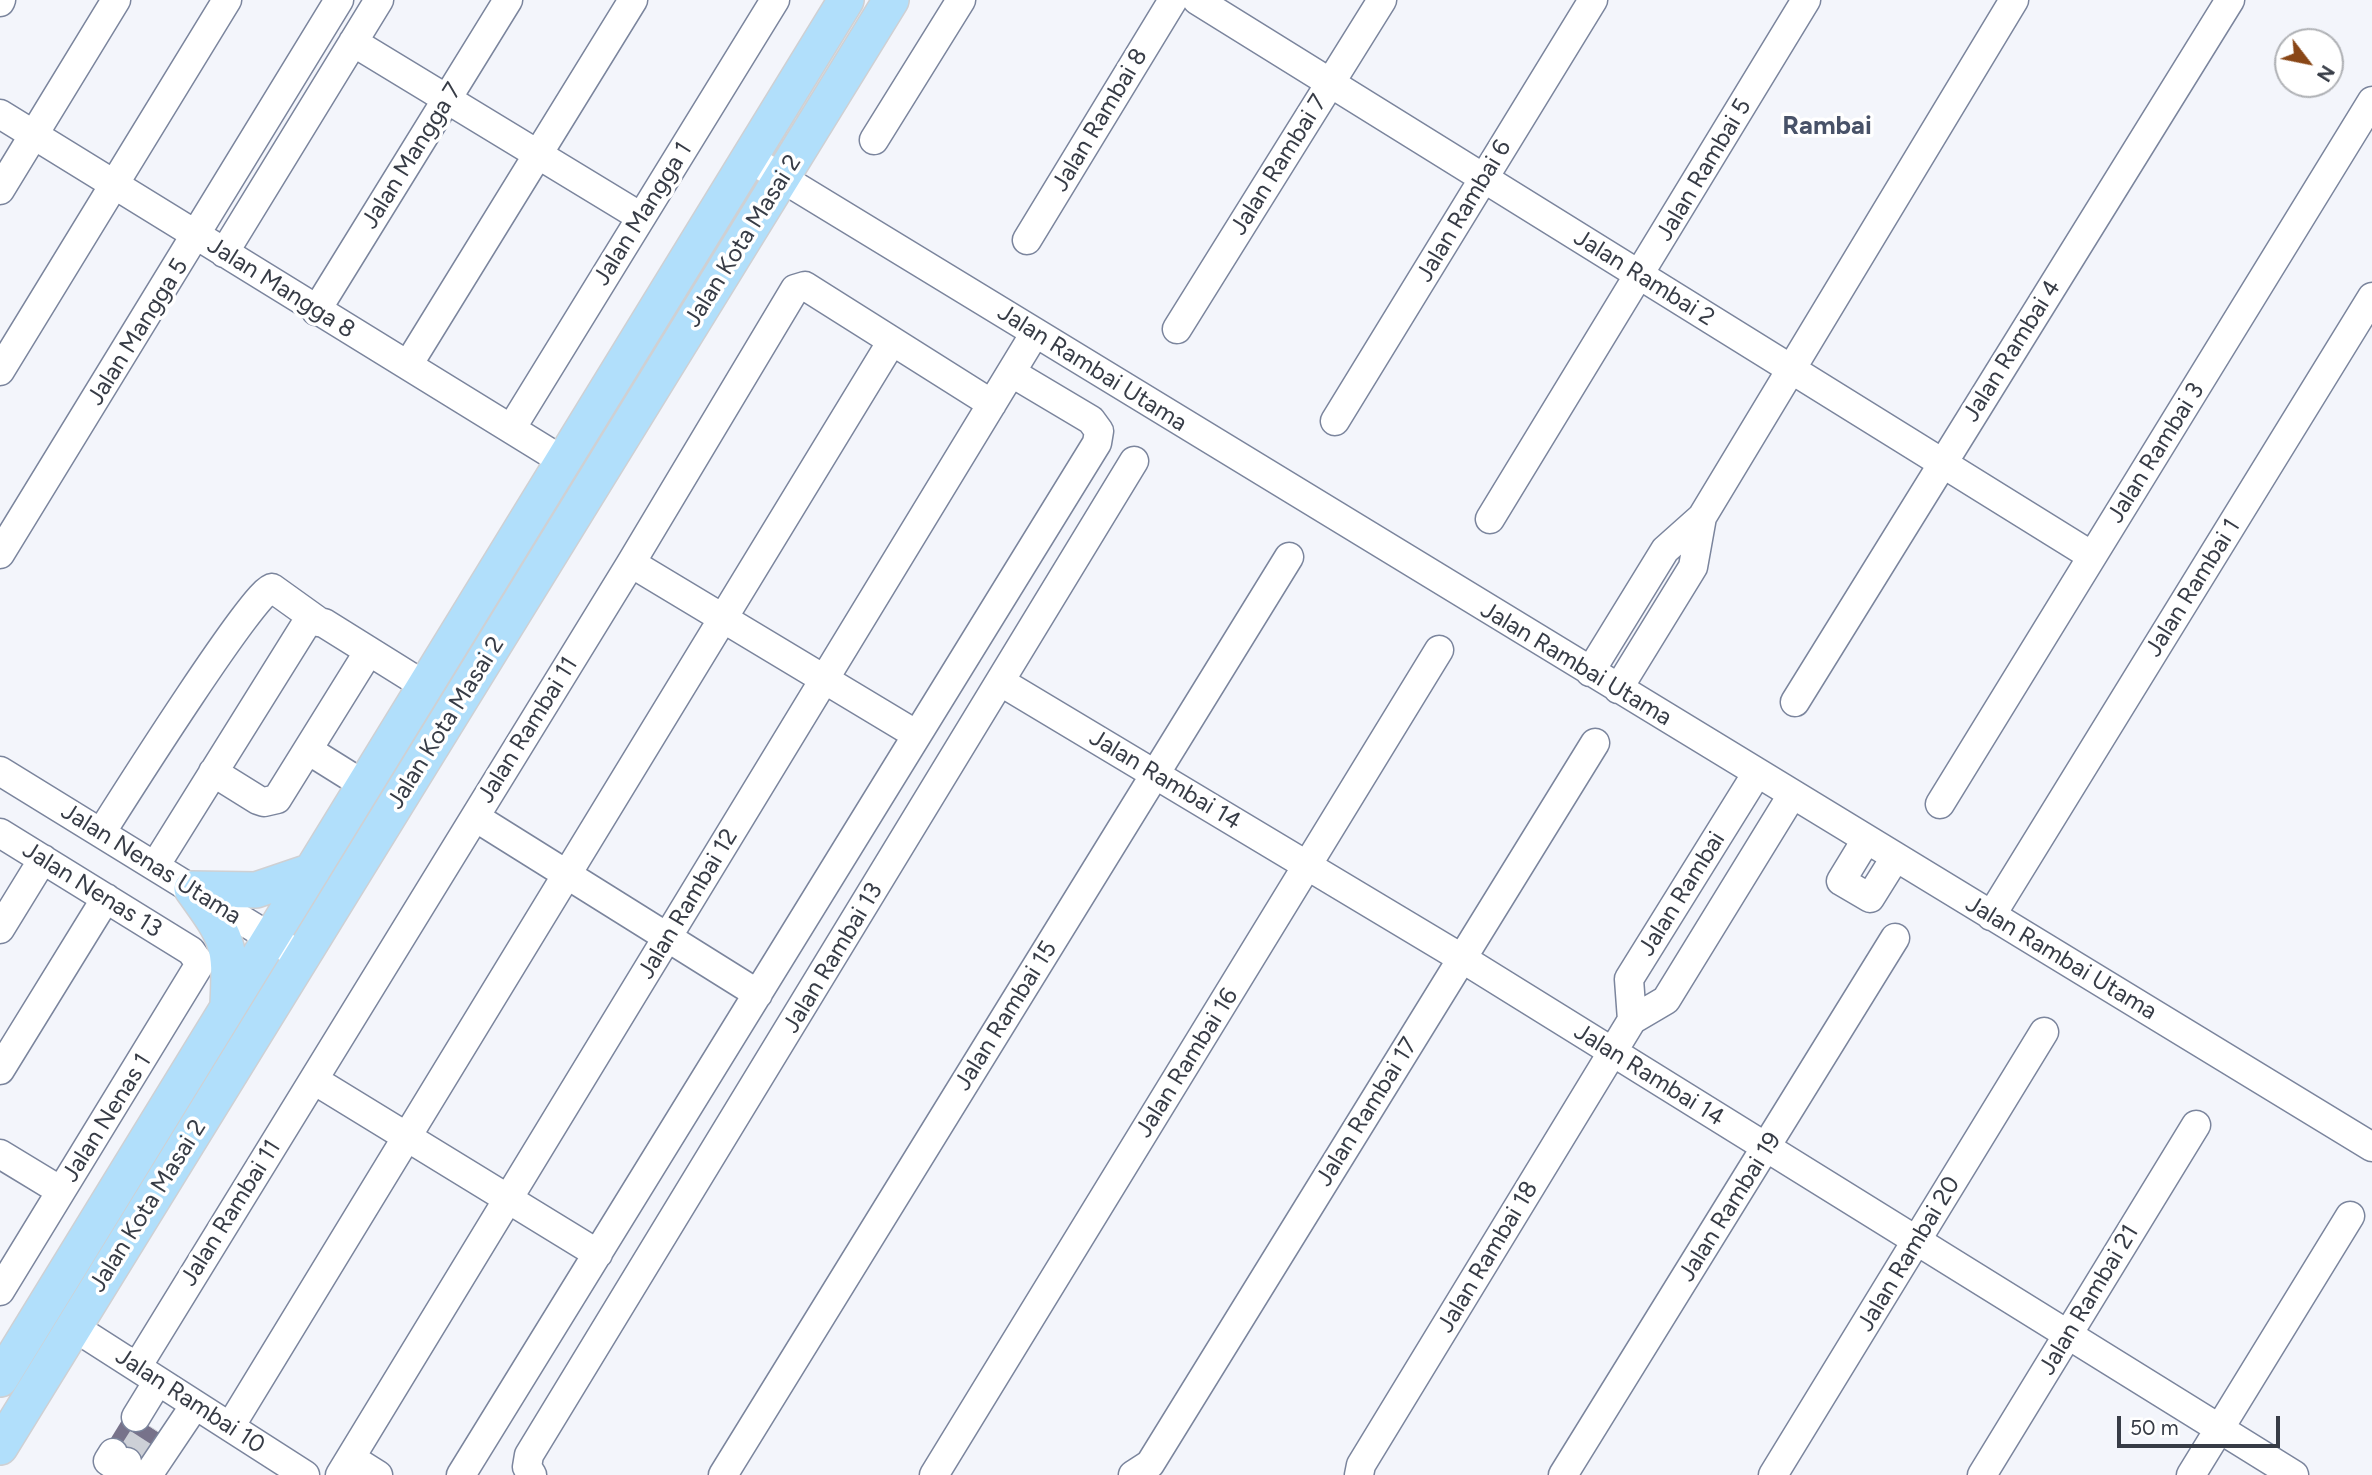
<!DOCTYPE html>
<html>
<head>
<meta charset="utf-8">
<style>
	body { margin:0 }
	#map { position:relative; width:2372px; height:1475px; overflow:hidden; background:#f3f5fb; font-family:Figtree,sans-serif }
	canvas { display:block }
	.north { position:absolute; left:2274px; top:28px; width:70px; height:70px; box-sizing:border-box; background:#fff; border:2px solid #afb1b5; border-radius:50%; rotate:122deg; font-size:19px; font-weight:700; line-height:28px; text-align:center; color:#373c46 }
	.north::after { content:''; display:block; margin:auto; width:24px; height:32px; background:#894616; clip-path:polygon(50% 0,100% 100%,50% 72%,0 100%) }
	.scale { position:absolute; left:2117px; top:1416px; width:163px; height:32px; box-sizing:border-box; border:4px solid #373c46; border-top:0; padding-left:9px; font-size:21px; line-height:24px; white-space:nowrap; color:#373c46; -webkit-text-stroke:5px #fff; paint-order:stroke }
</style>
</head>
<body>
<div id="map">
<canvas width="2372" height="1475"></canvas>
<div class="north">N</div>
<div class="scale">50 m</div>
</div>
<script>
const g = document.querySelector('canvas').getContext('2d');
g.lineJoin = 'round';
function fill(path, color) {
  g.fillStyle = color;
  g.fill(path, 'evenodd');
}
function stroke(path, color, width, dash) {
  g.strokeStyle = color;
  g.lineWidth = width;
  g.lineCap = dash ? 'butt' : 'round';
  g.setLineDash(dash || []);
  g.stroke(path);
}
function label(font, color, halo, rows, align = 'center') {
  g.font = font + ' Figtree,sans-serif';
  g.lineWidth = 7;
  g.setLineDash([]);
  g.textBaseline = 'middle';
  g.strokeStyle = halo;
  g.fillStyle = color;
  for (const [text, x, y, turn = 0] of rows) {
    g.save();
    g.translate(x, y);
    g.rotate((+turn || 0) * Math.PI / 180);
    g.textAlign = isNaN(turn) ? turn : align;
    if (halo) g.strokeText(text, 0, 0);
    g.fillText(text, 0, 0);
    g.restore();
  }
}
const building = new Path2D(`
	M127,1412l34,22 -22,35 -34,-21z`);
const minorTunnel = new Path2D(`
	M127,1462l23,-36`);
const minor = new Path2D(`
	M1197,0l895,556
	M0,2l1,-2
	M353,42l288,175
	M0,114l563,347
	M874,140l87,-140
	M749,158l1623,989
	M0,190l116,-190
	M1027,240l146,-240
	M224,253l155,-253
	M316,311l192,-311
	M1177,329l205,-329
	M408,365l225,-365
	M0,371l227,-371
	M1335,421l258,-421
	M511,429l264,-429
	M1490,519l316,-519
	M0,554l339,-554
	M631,563l286,172
	M1590,672l75,-122 37,-33 312,-517
	M1001,682l462,277 831,516
	M1618,689l75,-122 9,-50
	M1795,702l435,-702
	M308,750l56,35
	M0,771l302,186
	M213,772l45,28 6,2 13,-3 92,-148
	M1940,804l432,-703
	M475,817l283,177
	M0,833l191,118 7,10v6l-198,324
	M101,833c19,-30 154,-244 171,-245l46,33
	M1866,840l-25,41 29,17 25,-40
	M155,866l151,-242 6,-3 12,2 101,63
	M1991,916l381,-619
	M0,929l43,-70
	M1632,1020l-3,-41 128,-206
	M0,1070l106,-172
	M314,1080l284,174
	M0,1154l61,37
	M74,1327l231,148
	M137,1367l494,-804 164,-274 10,-3 187,118
	M136,1417l22,-36
	M230,1427l662,-1086
	M113,1453l-5,8 14,10 5,-9
	M351,1458l27,17
	M148,1475l47,-70
	M340,1475l695,-1142
	M461,1475l636,-1032 2,-12 -8,-11 -79,-47
	M532,1475l-5,-8 2,-12 605,-994
	M723,1475l566,-918
	M934,1475l505,-825
	M1133,1475l17,-11 445,-721
	M1359,1475l2,-10 271,-445 34,-20 126,-205
	M1563,1475l332,-537
	M1773,1475l271,-443
	M1982,1475l214,-350
	M2191,1475l159,-259`);
const major = new Path2D(`
	M192,889c36,50 39,54 36,115
	M192,889l64,1 56,-19
	M0,1379l846,-1379
	M0,1447l891,-1447`);
const streetNames = [
	["Jalan Rambai 8",1100,120,-59],
	["Jalan Mangga 7",412,156,-58],
	["Jalan Rambai 7",1279,165,-58],
	["Jalan Rambai 5",1704,170,-59],
	["Jalan Rambai 6",1464,211,-59],
	["Jalan Mangga 1",643,214,-58],
	["Jalan Kota Masai 2",743,241,-58],
	["Jalan Rambai 2",1644,278,32],
	["Jalan Mangga 8",281,288,32],
	["Jalan Mangga 5",138,332,-58],
	["Jalan Rambai 4",2012,351,-58],
	["Jalan Rambai Utama",1092,368,32],
	["Jalan Rambai 3",2156,453,-58],
	["Jalan Rambai 1",2193,588,-58],
	["Jalan Rambai Utama",1576,664,31],
	["Jalan Kota Masai 2",446,723,-58],
	["Jalan Rambai 11",528,730,-58],
	["Jalan Rambai 14",1165,780,31],
	["Jalan Nenas Utama",151,864,32],
	["Jalan Nenas 13",92,890,32],
	["Jalan Rambai",1682,894,-58],
	["Jalan Rambai 12",688,904,-59],
	["Jalan Rambai 13",833,958,-59],
	["Jalan Rambai Utama",2061,958,31],
	["Jalan Rambai 15",1006,1016,-58],
	["Jalan Rambai 16",1187,1063,-58],
	["Jalan Rambai 14",1649,1075,32],
	["Jalan Rambai 17",1367,1112,-58],
	["Jalan Nenas 1",107,1118,-58],
	["Jalan Kota Masai 2",148,1206,-58],
	["Jalan Rambai 19",1730,1207,-58],
	["Jalan Rambai 11",231,1213,-58],
	["Jalan Rambai 20",1909,1254,-59],
	["Jalan Rambai 18",1488,1257,-59],
	["Jalan Rambai 21",2089,1300,-59],
	["Jalan Rambai 10",190,1401,33]
];
const neighbourhoodNames = [
	["Rambai",1827,126]
];
fill(building, '#77728a');
stroke(minorTunnel, '#cdd0d7', 28, [28, 14]);
stroke(minor, '#7b859d', 31);
stroke(major, '#cfd0d3', 38);
stroke(minor, '#fff', 28);
stroke(major, '#b1dffb', 35);
label('24px', '#373c46', '#fff', streetNames);
label('bold 26px', '#485268', '#fff', neighbourhoodNames);
</script>
</body>
</html>
